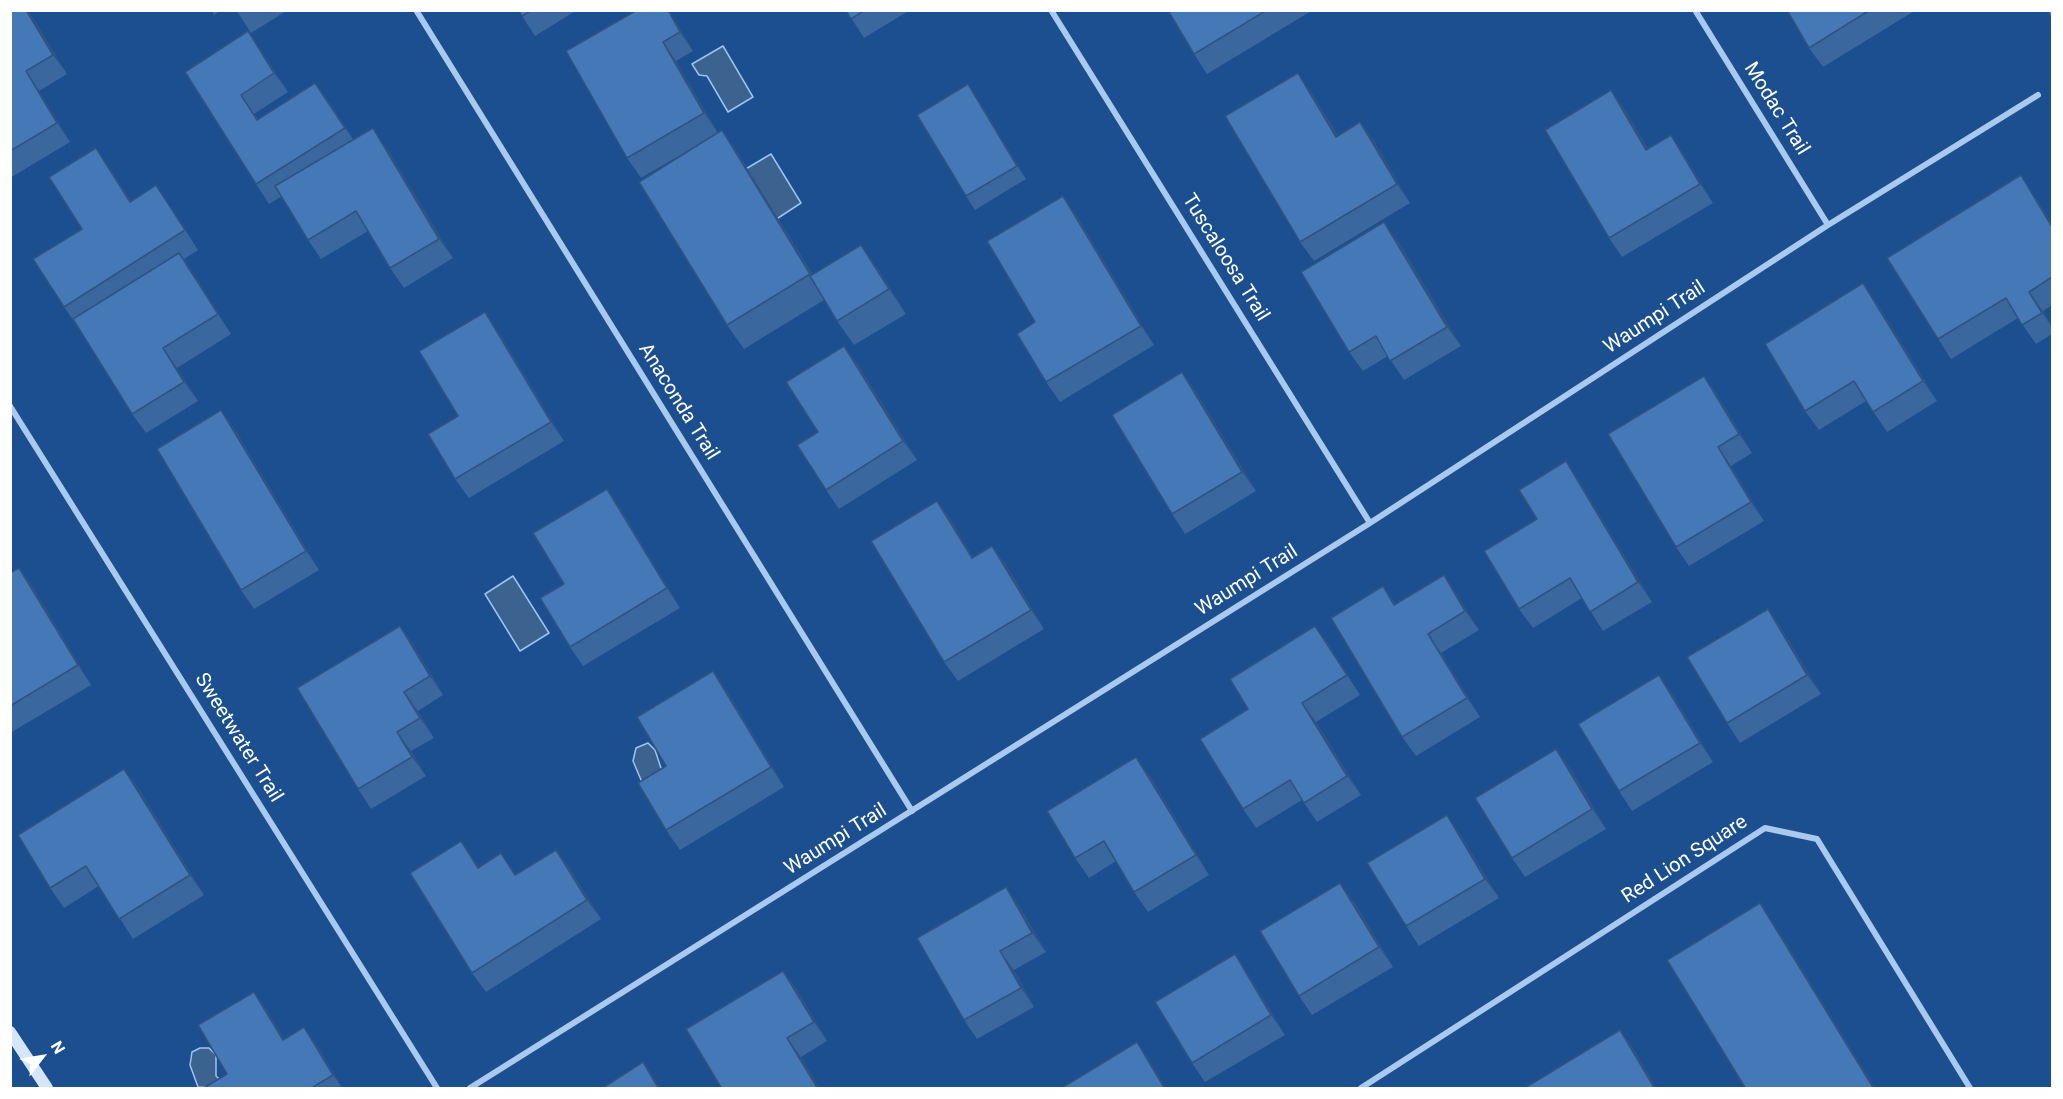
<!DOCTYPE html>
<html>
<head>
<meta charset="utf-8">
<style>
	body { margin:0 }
	#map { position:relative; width:2063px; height:1099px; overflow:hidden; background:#1b4f8f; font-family:Roboto,sans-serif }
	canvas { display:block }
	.frame { position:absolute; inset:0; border:12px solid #fff; pointer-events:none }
	.north { position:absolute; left:12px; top:1027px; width:60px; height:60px; -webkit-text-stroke:4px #1b4f8f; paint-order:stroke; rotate:59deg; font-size:16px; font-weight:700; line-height:24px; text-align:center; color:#fff }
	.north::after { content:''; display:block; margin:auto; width:21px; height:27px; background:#fff; clip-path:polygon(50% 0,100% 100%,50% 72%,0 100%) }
</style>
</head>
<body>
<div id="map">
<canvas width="2063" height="1099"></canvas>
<div class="frame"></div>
<div class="north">N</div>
</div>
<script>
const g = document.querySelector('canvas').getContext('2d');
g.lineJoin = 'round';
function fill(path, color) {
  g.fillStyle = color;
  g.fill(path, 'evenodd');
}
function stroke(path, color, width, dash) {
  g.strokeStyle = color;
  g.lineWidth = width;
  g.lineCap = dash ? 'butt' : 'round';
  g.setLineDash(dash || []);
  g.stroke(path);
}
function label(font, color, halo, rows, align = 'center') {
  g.font = font + ' Roboto,sans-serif';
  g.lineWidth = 4.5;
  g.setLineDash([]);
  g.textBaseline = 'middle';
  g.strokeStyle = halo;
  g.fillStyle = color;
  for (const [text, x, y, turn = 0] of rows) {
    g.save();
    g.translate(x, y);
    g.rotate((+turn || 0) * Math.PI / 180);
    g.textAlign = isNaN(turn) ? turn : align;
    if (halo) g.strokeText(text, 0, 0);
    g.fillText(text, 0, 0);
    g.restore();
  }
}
const water = new Path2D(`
	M723,46l30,51 -25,15 -21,-36 -8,-1 -7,-11z
	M771,154l30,49 -26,17 -31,-50z
	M513,576l36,57 -29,18 -35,-57z
	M648,743l7,7 7,21 -18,16 -11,-26 3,-13z
	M200,1048h9l7,7v21l13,12 -31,-1 -8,-22 2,-13z`);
const minor = new Path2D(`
	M416,10l496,801
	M1051,10l319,513
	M1695,10l133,215
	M10,406l427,682
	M470,1088l900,-565 458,-298 210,-130
	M1361,1088l404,-260 52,11 153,249`);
const secondary = new Path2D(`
	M10,1032l37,56`);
const wall = new Path2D(`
	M11,10h16l9,13 31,51 -28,17 31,51 -60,36z
	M211,10h10l-7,5z
	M236,10h52l-37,23z
	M518,10h59l-42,26z
	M846,10h64l-46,28z
	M1172,10h141l-106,64 -13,-20z
	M1787,10h129l-93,57 -14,-19z
	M673,17l20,34 -17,10 42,72 -77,45 -14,-20 -61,-107z
	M248,31l40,61 -34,22 4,5 71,-17 24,37 33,8 67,111 -49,30 -14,-20 -22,-37 -47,28 -13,-19 -26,-44 -13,8 -13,-20 -71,-112z
	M968,84l9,14 49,81 -51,31 -9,-14z
	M1311,92l27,44 36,5 36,62 -96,58 -14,-19z
	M1625,110l23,39 36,6 29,48 -91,54 -13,-19z
	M722,130l17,25 74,120 65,-6 28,45 -52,31 -17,-24 -13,-21 -80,49 -17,-24z
	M96,148l35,53 38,3 29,46 -14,9 47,75 -54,34 21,33 -52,32 -14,-19 -54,-87 -14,-20 18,-78z
	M2034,195l18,29v81l-9,6 9,16v7l-16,10 -18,-26 -67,41 -13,-20z
	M1076,215l78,130 -94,57 -14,-20 -11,-60z
	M1398,241l63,105 -57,34 -16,-24 -25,15 -14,-19z
	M1877,303l60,98 -50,31 -21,-31 -47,29 -14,-19z
	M498,331l66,110 -95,57 -14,-19 3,-63z
	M844,346l14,19 59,95 -78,49 -13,-19 -8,-58z
	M1182,372l14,20 60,99 -71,43 -13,-20z
	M1704,376l14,20 34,57 -21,13 33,55 -75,45 -13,-19z
	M221,410l14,20 84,140 -65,39 -13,-19z
	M1566,461l13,20 73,121 -49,29 -21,-33 -49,30 -14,-19 18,-90z
	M937,501l14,19 22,38 19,-12 14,19 38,64 -86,52 -14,-19z
	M620,508l60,100 -97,58 -13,-19 -6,-63z
	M10,573l23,14 58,98 -81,48z
	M1444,575l13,20 22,35 -38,23 39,64 -64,39 -14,-19 -19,-151 12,18z
	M1768,609l13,19 40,66 -81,49 -13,-20z
	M400,626l14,20 29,49 -25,16 16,27 -23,13 15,25 -55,33 -13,-20z
	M1315,626l14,19 31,50 -44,27 45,73 -44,27 -15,-22 -46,28 -13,-19 5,-100z
	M727,691l57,96 -104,63 -14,-20v-64z
	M1673,695l40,67 -81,49 -13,-20z
	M1570,768l36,61 -81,48 -13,-19z
	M124,769l14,19 66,107 -71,44 -34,-53 -35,22 -14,-20z
	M1150,776l59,99 -61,37 -14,-20 -18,-31 -27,17 -14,-20z
	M1460,834l39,64 -80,48 -13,-20z
	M556,850l14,19 31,50 -115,73 -14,-19 2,-113 5,7 37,8z
	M1354,902l39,65 -81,48 -13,-19z
	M1020,907l26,45 -32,18 20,37 -57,32 -13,-19z
	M1235,954l13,20 37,61 -80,47 -13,-19z
	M783,971l14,19 30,51 -26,16 -79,32z
	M254,992l13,19 17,28 20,-12 14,20 25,42h-141l25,-15z`);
const shadedWall = new Path2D(`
	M26,10l10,13 31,51 -14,-19z
	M668,10h1l4,7 20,34 -13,-19z
	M248,31l13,20 27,41 -14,-19z
	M663,42l13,19 42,72 -14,-20z
	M26,71l13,20 31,51 -13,-19z
	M1298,73l13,19 39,64 -14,-19z
	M315,83l14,19 29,45 -13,-19z
	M968,84l9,14 49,81 -9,-13z
	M1611,90l14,20 35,59 -14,-19z
	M1360,122l14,19 36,62 -13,-19z
	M373,128l13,19 67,111 -14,-19z
	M722,130l17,25 88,143 -17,-24z
	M1671,135l13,20 29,48 -13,-19z
	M96,148l13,19 35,54 -14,-19z
	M2021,175l13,20 18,29v3z
	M156,185l13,19 29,46 -13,-20z
	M1063,196l13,19 78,130 -13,-19z
	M1384,222l14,19 63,105 -14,-19z
	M861,245l17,24 28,45 -17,-25z
	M179,253l14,19 38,62 -13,-20z
	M1863,283l14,20 60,98 -14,-20z
	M2029,292l14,19 9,16 -10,-14z
	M485,312l13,19 66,110 -13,-19z
	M844,346l14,19 59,95 -14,-19z
	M163,348l14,20 21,33 -14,-19z
	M1182,372l14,20 60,99 -14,-19z
	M1704,376l14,20 34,57 -13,-19z
	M221,410l14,20 84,140 -13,-19z
	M1718,447l13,19 33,55 -13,-19z
	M1566,461l13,20 73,121 -14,-20z
	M607,489l13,19 60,100 -13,-20z
	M937,501l14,19 34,58 -13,-20z
	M992,546l14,19 38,64 -13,-19z
	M19,568l14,19 58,98 -13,-20z
	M1444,575l13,20 22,35 -14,-19z
	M1768,609l13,19 40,66 -14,-19z
	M400,626l14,20 29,49 -13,-19z
	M1315,626l14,19 31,50 -13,-20z
	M1428,634l13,19 39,64 -13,-19z
	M713,671l14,20 57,96 -13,-20z
	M1659,675l14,20 40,67 -13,-19z
	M404,692l14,19 16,27 -14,-20z
	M1302,703l14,19 45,73 -14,-19z
	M397,732l14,19 15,25 -14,-19z
	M1556,749l14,19 36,61 -14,-20z
	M1136,757l14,19 59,99 -13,-20z
	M124,769l14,19 66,107 -14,-20z
	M1447,815l13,19 39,64 -14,-19z
	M461,841l13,19 17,27 -13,-19z
	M556,850l14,19 31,50 -14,-19z
	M1340,883l14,19 39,65 -14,-20z
	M1006,887l14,20 26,45 -14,-19z
	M1760,903l17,25 99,161h-2z
	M1000,951l14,19 20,37 -13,-19z
	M1235,954l13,20 37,61 -14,-20z
	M783,971l14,19 30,51 -13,-19z
	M254,992l13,19 30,48 -14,-19z
	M304,1027l14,20 25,42 -10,-14z
	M1620,1030l14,19 23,40h-2z
	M787,1038l14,19 19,32h-2z
	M1137,1042l9,13 21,34h-2z
	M643,1062l14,20 4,7h-2z`);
const building = new Path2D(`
	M26,10l27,45 -27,16 31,52 -47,28v-140z
	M518,10h14l-10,6z
	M637,10h31l12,22 -17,10 41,71 -77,45 -61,-107z
	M846,10h19l-14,9z
	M1172,10h95l-73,44 -25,-42z
	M1787,10h83l-61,38z
	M2047,10h5v9z
	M248,31l26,42 -33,22 16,25 58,-37 30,45 -89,56 -71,-112z
	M1298,73l38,64 24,-15 37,62 -97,58 -75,-126z
	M968,84l49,82 -51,30 -49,-81z
	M1611,90l35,60 25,-15 29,49 -91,54 -64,-108z
	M373,128l66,111 -49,29 -34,-57 -48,29 -33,-54z
	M722,130l88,144 -83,51 -88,-143z
	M96,148l34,54 26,-17 29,45 -121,77 -31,-48 49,-30 -33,-52z
	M2021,175l31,52v50l-23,15 13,21 -20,12 -16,-27 -68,41 -51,-81z
	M1063,196l78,130 -95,56 -29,-48 18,-12 -48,-81z
	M1384,222l63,105 -57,34 -14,-25 -27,16 -48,-80z
	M861,245l28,44 -52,32 -27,-45z
	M179,253l39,61 -55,34 21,34 -52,32 -59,-95z
	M1863,283l60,98 -50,31 -19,-31 -49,30 -40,-67z
	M485,312l66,110 -96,57 -27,-45 30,-18 -39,-65z
	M844,346l59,95 -77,49 -29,-45 21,-13 -32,-50z
	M1182,372l60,100 -70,42 -60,-99z
	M1704,376l35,58 -21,13 33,55 -75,45 -68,-113z
	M221,410l85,141 -65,39 -84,-141z
	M1566,461l72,121 -48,30 -20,-34 -51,31 -35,-58 53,-32 -18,-29z
	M607,489l60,99 -97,59 -30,-49 24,-14 -31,-51z
	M937,501l35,57 20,-12 39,64 -87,52 -73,-121z
	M19,568l59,97 -68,41v-133z
	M1444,575l21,36 -37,23 39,64 -65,39 -71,-119 52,-32 11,19z
	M1768,609l39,66 -80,48 -40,-66z
	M400,626l30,50 -26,16 16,26 -23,14 15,25 -54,32 -61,-101z
	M1315,626l32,49 -45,28 45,73 -43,27 -14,-23 -47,29 -43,-70 48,-30 -18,-30z
	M713,671l58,96 -105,63 -28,-47 28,-17 -29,-49z
	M1659,675l41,68 -81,48 -41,-67z
	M1556,749l36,60 -80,49 -37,-60z
	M1136,757l60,98 -62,37 -30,-51 -29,17 -28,-47z
	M124,769l66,106 -71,44 -33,-53 -36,22 -32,-53z
	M1447,815l38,64 -79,47 -39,-63z
	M461,841l17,27 23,-15 14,22 41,-25 31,50 -115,73 -62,-100z
	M1340,883l39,64 -80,49 -39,-65z
	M1006,887l26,46 -32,18 21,37 -57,32 -47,-82z
	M1760,903l114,186h-128l-79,-129z
	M1235,954l36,61 -79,48 -37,-61z
	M783,971l31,51 -27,16 31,51h-96l-36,-60z
	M254,992l29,48 21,-13 29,48 -23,14h-108l25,-15 -29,-49z
	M1620,1030l35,59h-132z
	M1137,1042l28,47h-105z
	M643,1062l16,27h-58z`);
const streetNames = [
	["Modac Trail",1776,109,58],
	["Tuscaloosa Trail",1225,258,58],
	["Waumpi Trail",1655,318,-33],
	["Anaconda Trail",678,402,58],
	["Waumpi Trail",1247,581,-32],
	["Sweetwater Trail",238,738,58],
	["Waumpi Trail",836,840,-32],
	["Red Lion Square",1685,860,-33]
];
fill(water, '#3c6290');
stroke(water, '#9cc4f0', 1.5);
stroke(minor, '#a9c9ee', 6);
stroke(secondary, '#d6e6fa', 12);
fill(wall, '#3a679d');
fill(shadedWall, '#305480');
fill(building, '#4478b7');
stroke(building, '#305480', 1.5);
label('20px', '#fff', '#1b4f8f', streetNames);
</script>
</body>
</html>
